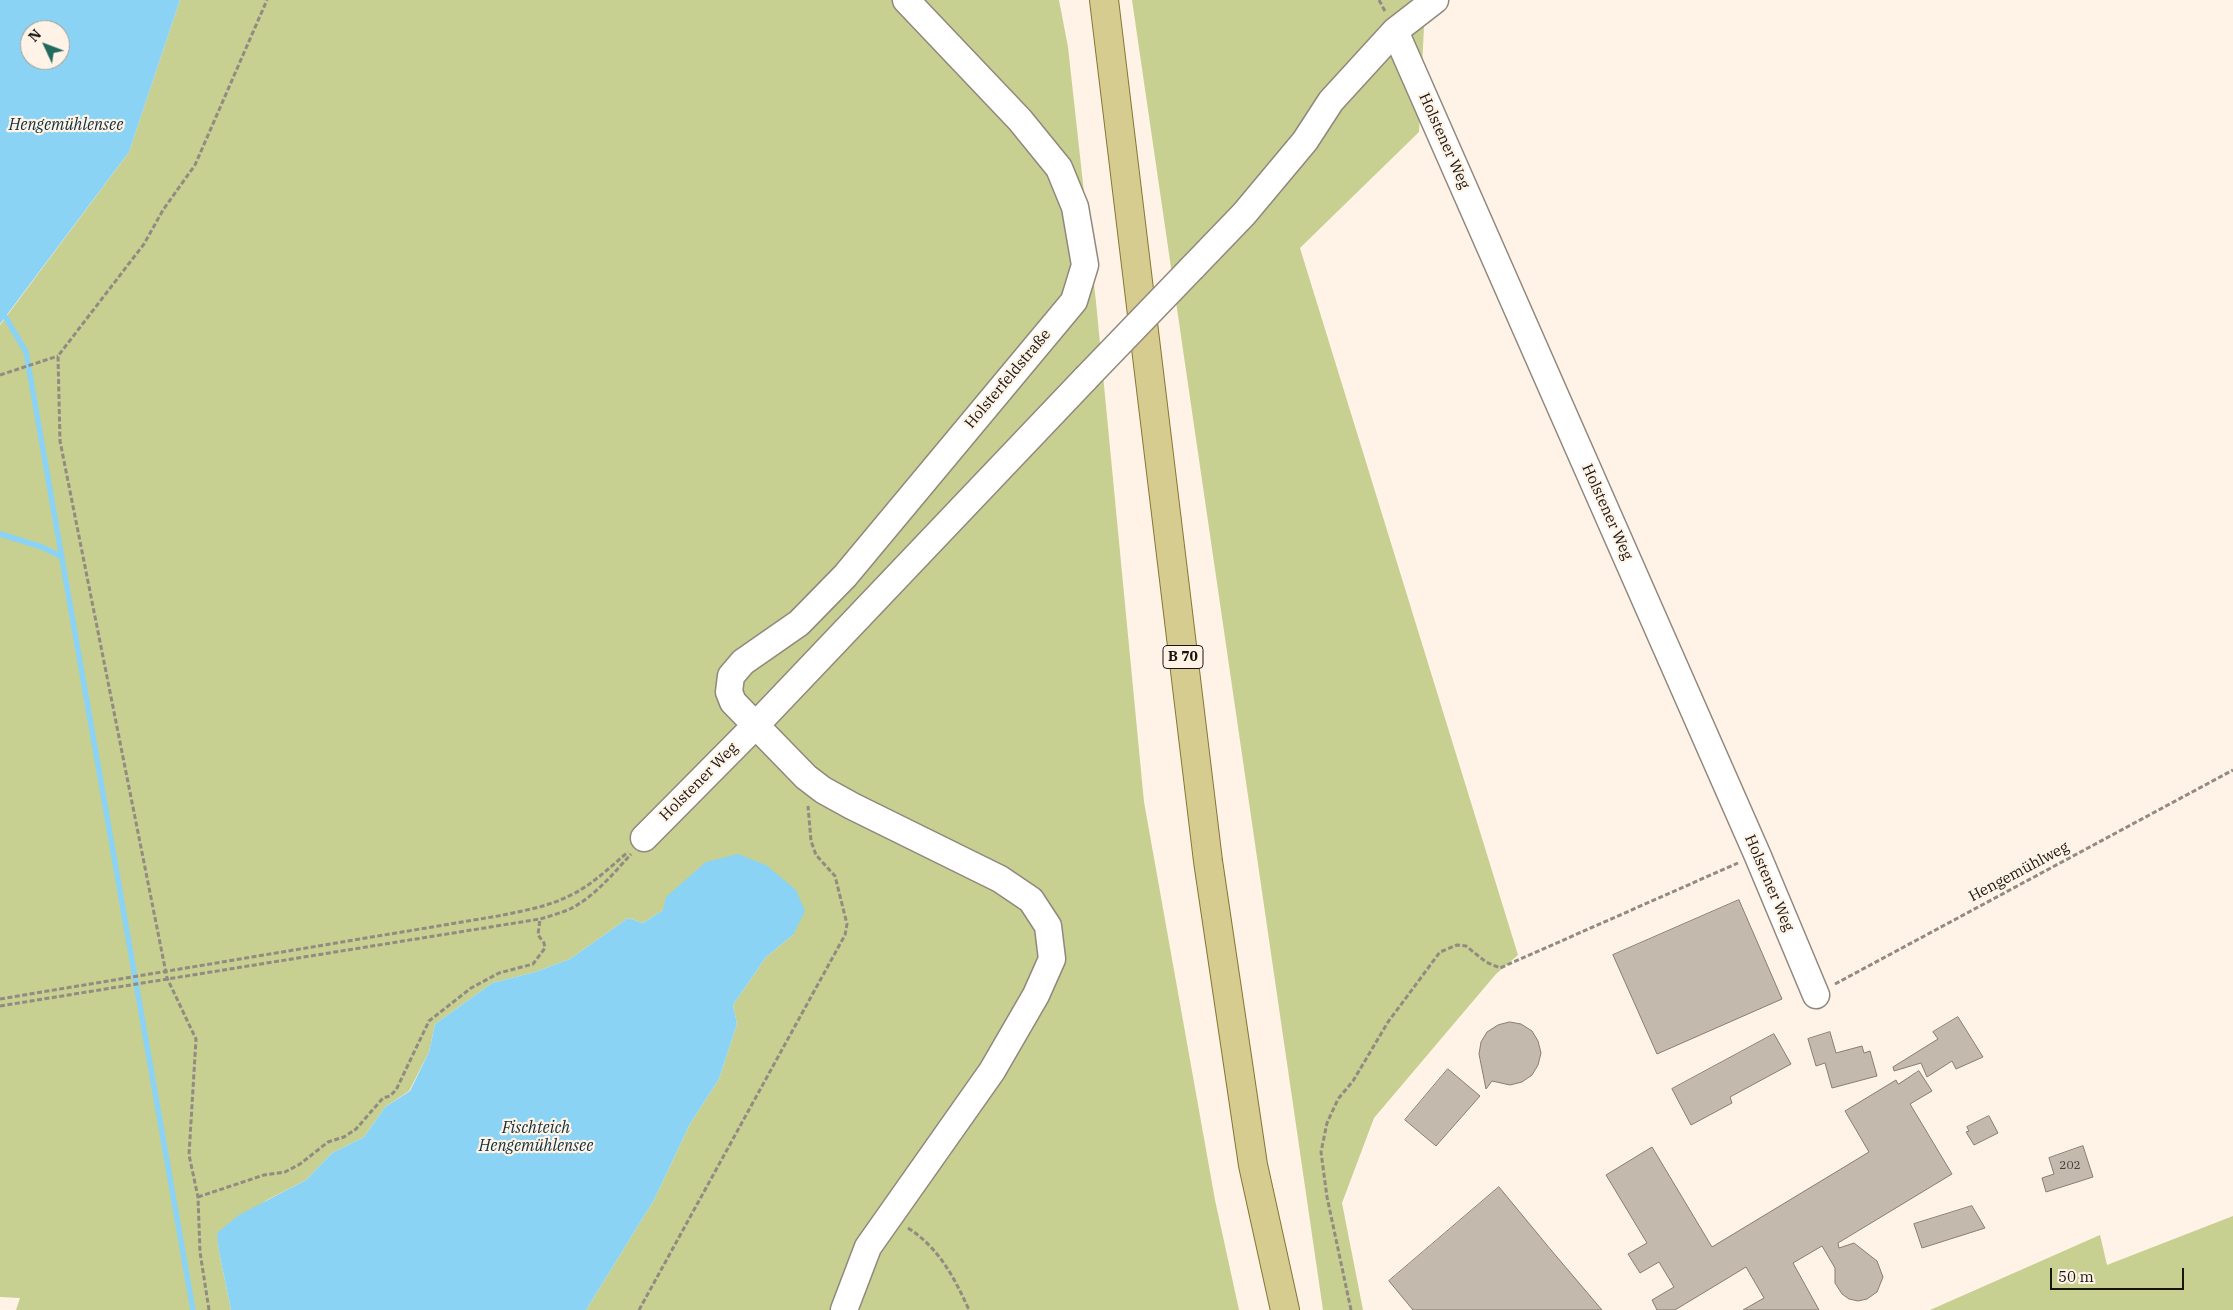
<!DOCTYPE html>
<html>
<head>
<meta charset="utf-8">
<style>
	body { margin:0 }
	#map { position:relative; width:2233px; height:1310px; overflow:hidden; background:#fef3e6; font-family:"IBM Plex Serif",serif }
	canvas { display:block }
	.north { position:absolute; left:20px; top:20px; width:50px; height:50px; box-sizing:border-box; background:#fef3e6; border:1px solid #a29a91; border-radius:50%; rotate:313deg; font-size:14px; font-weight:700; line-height:20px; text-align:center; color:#191511 }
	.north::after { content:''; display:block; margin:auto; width:18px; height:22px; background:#23695d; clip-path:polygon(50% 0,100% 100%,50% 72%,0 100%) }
	.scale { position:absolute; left:2050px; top:1268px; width:134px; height:22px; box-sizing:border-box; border:2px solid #191511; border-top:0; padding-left:6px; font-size:15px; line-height:18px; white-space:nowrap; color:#191511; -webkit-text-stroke:4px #fef3e6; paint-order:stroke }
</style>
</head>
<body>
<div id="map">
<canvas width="2233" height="1310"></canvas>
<div class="north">N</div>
<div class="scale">50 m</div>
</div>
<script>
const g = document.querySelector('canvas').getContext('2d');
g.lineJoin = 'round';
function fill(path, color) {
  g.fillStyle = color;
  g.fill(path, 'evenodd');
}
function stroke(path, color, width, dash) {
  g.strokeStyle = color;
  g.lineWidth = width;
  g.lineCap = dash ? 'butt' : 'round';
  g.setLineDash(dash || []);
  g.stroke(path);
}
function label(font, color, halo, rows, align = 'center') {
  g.font = font + ' "IBM Plex Serif",serif';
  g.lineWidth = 4.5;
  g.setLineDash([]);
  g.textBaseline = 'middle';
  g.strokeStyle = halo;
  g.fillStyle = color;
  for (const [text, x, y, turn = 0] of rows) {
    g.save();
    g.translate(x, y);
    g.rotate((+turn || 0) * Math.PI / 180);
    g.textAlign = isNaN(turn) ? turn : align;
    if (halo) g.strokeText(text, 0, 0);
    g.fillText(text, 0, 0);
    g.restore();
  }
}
const green = new Path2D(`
	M180,0h879l9,47 28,255 48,500 71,398 24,110h-653l68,-110 36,-76 29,-45 18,-55 -4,-19 33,-48 27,-22 -130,-25 -20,13 -15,-5 -58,41 -35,13 -43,11 -57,41 -6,28 -20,39 -24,16 -21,30 -32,16 -26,27 -39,20 -49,33 1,19 12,58h-215l4,-12 -20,-1v-972l129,-173z
	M1132,0h299l-9,6 2,20 -5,106 -119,116 218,707 -22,19 -122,144 -32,85 21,107h-40z
	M2233,1216v94h-303l170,-75 7,30z`);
const water = new Path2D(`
	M0,0h180l-51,152 -129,172zM30,30h30v30h-30z
	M738,854l28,11 30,25 9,21 -12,24 -27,22 -33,48 4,19 -18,55 -29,45 -36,76 -68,110h-355l-12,-58 -2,-19 22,-18 67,-35 26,-27 32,-16 21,-30 25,-16 19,-39 6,-28 57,-41 43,-11 35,-13 58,-41 15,5 20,-13 3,-13 40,-35z`);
const stream = new Path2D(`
	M6,318l20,34 167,958
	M0,534l42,13 20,10`);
const building = new Path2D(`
	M1739,900l43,99 -125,55 -44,-99z
	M1958,1017l25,40 -27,12 -4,-8 -25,16 -6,-14 -27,8 -1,-4 45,-28 -5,-7z
	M1510,1022l11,2 11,7 6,10 3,12 -3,12 -6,10 -10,7 -12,3 -18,-4 -6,8 -7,-35 2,-12 6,-10 11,-7z
	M1830,1032l6,21 26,-7 2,7 6,-2 7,25 -45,12 -7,-25 -9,3 -8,-27z
	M1774,1034l17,30 -61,33 2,6 -41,22 -19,-36z
	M1448,1069l32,27 -44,50 -31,-26z
	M1919,1071l13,20 -22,13 42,70 -114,69 1,5 15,-5 23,18 6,16 -6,15 -10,7 -9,2 -9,-2 -7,-5 -7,-11v-15l-13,-22 -29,17 26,47h-76l21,-12 -18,-31 -71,43h-18l-5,-10 22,-13 -15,-25 -19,11 -12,-19 19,-11 -41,-68 46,-28 60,100 157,-95 -24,-41 51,-31 2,4z
	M1989,1116l9,17 -24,12 -8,-13 3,-1 -2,-4z
	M2083,1146l10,31 -47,15 -4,-14 12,-4 -5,-16z
	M1499,1187l52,63 51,60h-189l-24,-29z
	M1972,1206l13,22 -63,20 -8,-24z`);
const path = new Path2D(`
	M1379,0l7,13
	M0,375l58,-19
	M1835,984l398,-214
	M0,999l498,-83c24,-5 49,-9 71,-20 22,-10 40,-28 59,-44
	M0,1006l540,-87c10,-3 21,-6 30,-10 24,-12 43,-35 61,-55
	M198,1197l66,-22 21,-3 15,-8 28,-22 16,-5 12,-8 27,-31 7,-2 6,-6 33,-69 42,-33 28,-15 34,-9 12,-16 -1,-5 -6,-8 2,-16
	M908,1228c31,20 46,49 61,82
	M209,1310l-9,-58 -2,-55 -9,-42 7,-116 -29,-61 -107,-537 -2,-85 86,-112 19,-34 32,-45 72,-165
	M639,1310l206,-375 2,-11 -12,-48 -19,-21 -5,-14 -3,-35
	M1351,1310l-24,-113 -6,-45 6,-29 11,-24 15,-18 35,-59 52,-70 17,-7 9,1 20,16 14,6 238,-105`);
const minor = new Path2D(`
	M1395,31l362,823 59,141
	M1192,268l52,-54 61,-73 26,-40 64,-70 40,-31
	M644,838l111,-112 331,-348
	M844,1310l24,-63 124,-176 44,-76 16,-36 -4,-33 -17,-26 -31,-21 -148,-73 -29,-16 -17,-13 -73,-75 -4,-10 2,-16 12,-14 56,-39 46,-47 229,-275 11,-36 -10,-58 -16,-39 -39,-48 -114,-120`);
const major = new Path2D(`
	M1104,0l104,861 45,304 32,145`);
const minorBridge = new Path2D(`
	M1086,378l106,-110`);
const numberNames = [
	["202",2070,1166]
];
const shields = [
	[1183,657,40]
];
const shieldNames = [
	["B 70",1183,657]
];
const streetNames = [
	["Holstener Weg",1444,141,66],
	["Holsterfeldstraße",1008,379,-50],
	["Holstener Weg",1607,512,66],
	["Holstener Weg",699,782,-45],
	["Hengemühlweg",2019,872,-28],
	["Holstener Weg",1769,883,67]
];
const waterNames = [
	["Hengemühlensee",66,125],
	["Fischteich",536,1128],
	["Hengemühlensee",536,1146]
];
fill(green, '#c7cf91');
fill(water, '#8bd3f5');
stroke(stream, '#8bd3f5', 5.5);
fill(building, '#c4b9ad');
stroke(building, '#877d72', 1);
stroke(minor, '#92877c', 29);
stroke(major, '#847632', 30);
stroke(path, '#928b82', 3, [5, 2.5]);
stroke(minor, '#fff', 26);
stroke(major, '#d7cc8f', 28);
stroke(minorBridge, '#92877c', 29, []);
stroke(minorBridge, '#fff', 26);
label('12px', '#443e38', null, numberNames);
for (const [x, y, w] of shields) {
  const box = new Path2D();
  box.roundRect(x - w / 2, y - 11.5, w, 23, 4);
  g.fillStyle = '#fef3e6';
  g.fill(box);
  stroke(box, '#191511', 1);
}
label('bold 14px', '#191511', null, shieldNames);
label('15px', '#191511', '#fef3e6', streetNames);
label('italic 16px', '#0e303e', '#fef3e6', waterNames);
</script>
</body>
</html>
